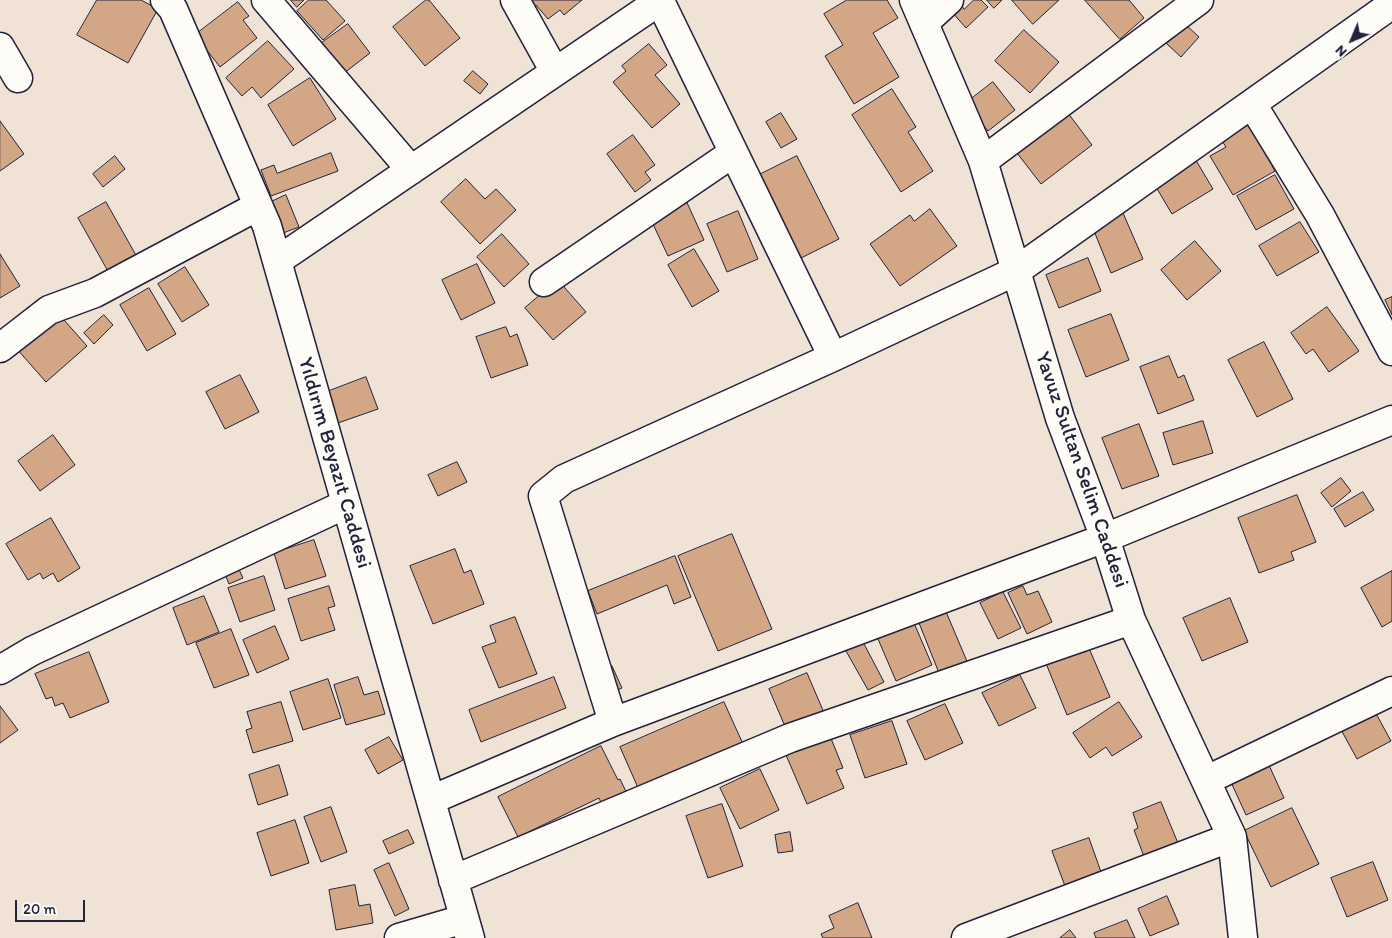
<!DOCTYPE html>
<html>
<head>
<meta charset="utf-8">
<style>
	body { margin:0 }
	#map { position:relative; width:1392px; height:938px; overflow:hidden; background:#f0e2d5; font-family:Itim,sans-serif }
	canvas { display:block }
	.north { position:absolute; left:1327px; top:15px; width:50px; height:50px; -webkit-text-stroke:4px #fdfcf7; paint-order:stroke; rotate:225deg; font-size:14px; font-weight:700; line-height:20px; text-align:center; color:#22223b }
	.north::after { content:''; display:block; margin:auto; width:18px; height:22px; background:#22223b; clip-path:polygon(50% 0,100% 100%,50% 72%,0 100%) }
	.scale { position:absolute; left:15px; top:900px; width:70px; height:22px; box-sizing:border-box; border:2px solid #22223b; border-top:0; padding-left:6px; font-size:15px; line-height:18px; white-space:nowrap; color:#22223b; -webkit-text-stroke:4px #fdfcf7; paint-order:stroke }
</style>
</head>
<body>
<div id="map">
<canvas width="1392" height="938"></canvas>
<div class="north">N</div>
<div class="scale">20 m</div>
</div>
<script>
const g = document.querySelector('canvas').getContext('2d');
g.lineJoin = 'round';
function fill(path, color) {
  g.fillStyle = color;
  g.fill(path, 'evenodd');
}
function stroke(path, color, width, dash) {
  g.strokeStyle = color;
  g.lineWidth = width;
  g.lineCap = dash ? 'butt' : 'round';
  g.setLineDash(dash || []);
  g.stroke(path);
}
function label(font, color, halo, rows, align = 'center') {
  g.font = font + ' Itim,sans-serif';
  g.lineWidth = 5;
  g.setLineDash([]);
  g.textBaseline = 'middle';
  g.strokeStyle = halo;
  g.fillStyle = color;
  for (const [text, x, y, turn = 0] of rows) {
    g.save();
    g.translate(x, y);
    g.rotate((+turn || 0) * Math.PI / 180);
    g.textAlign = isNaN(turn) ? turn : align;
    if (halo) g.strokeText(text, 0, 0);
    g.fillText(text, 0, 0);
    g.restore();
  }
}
const building = new Path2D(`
	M97,0h44l17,9 -30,54 -51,-28z
	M291,0h13l-7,7z
	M309,0h17l19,21 -22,19 -26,-29z
	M426,0h3l31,38 -35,28 -32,-39z
	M525,0h57l-18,15 -4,-5 -12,9 -12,-14 -4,3z
	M847,0h40l11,18 -25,15 26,44 -45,27 -29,-48 18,-11 -19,-31z
	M974,0h7l7,7 -22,21 -14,-16 9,-8 3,5z
	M987,0h15l-8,8z
	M1012,0h47l-26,24z
	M1085,0h44l15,18 -24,21z
	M238,2l11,14 -6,4 14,18 -37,29 -25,-32z
	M348,24l22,29 -31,24 -23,-30z
	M1185,24l14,13 -18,20 -14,-13z
	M1024,30l35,32 -29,31 -35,-32z
	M268,41l26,28 -33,29 -9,-11 -10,9 -16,-18z
	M649,44l18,21 -12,10 25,29 -28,24 -39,-46 13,-11 -4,-5z
	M473,71l15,13 -8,10 -16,-13z
	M310,78l26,41 -43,27 -25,-41z
	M993,82l22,28 -27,21 -22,-28z
	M892,89l24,38 -8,5 25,39 -32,21 -49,-77z
	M781,113l16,26 -16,9 -15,-26z
	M1068,113l24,32 -51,39 -24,-31z
	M0,121l24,33 -24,17z
	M1249,125l26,46 -42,24 -23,-39 16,-9 -4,-6z
	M633,135l22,30 -10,7 6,8 -16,12 -28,-38z
	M331,153l7,18 -67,25 -10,-26 13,-5 3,8z
	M115,156l10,13 -22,18 -10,-13z
	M797,156l42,83 -38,19 -42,-83z
	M1194,157l19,32 -41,25 -19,-32z
	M1275,175l19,34 -38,21 -19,-34z
	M466,179l19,20 11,-10 20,21 -36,34 -39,-42z
	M286,195l13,32 -16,6 -12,-31z
	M684,196l20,44 -36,16 -16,-34 18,-8 -4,-9z
	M106,202l31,55 -28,16 -31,-55z
	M930,209l27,37 -57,40 -30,-42 40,-29 4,6z
	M738,211l20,48 -31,13 -20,-48z
	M1123,213l20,46 -32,14 -19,-47z
	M1300,222l19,30 -42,24 -18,-30z
	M502,234l27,30 -25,23 -27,-30z
	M1195,241l26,30 -34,29 -26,-30z
	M694,249l25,42 -27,16 -24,-42z
	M0,254l20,32 -20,12z
	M1088,258l13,33 -42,17 -13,-33z
	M477,264l18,39 -34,17 -19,-40z
	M185,267l24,38 -27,17 -24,-38z
	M558,280l28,32 -33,28 -28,-32z
	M149,288l27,46 -29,17 -27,-46z
	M1392,297v18l-7,-15z
	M1327,307l32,44 -30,21 -16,-23 -7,5 -15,-21z
	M57,312l30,34 -41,36 -30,-34z
	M1111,314l18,46 -43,17 -18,-47z
	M104,315l9,10 -19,19 -10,-11z
	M506,327l4,10 7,-3 11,31 -37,13 -15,-41z
	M1264,342l29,57 -36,18 -29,-57z
	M1169,356l9,22 6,-3 10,25 -36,14 -18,-47z
	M240,375l19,37 -34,17 -19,-37z
	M366,377l12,32 -43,15 -11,-31z
	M1203,421l10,32 -40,12 -10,-32z
	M1139,424l20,52 -37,13 -20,-51z
	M53,435l22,30 -35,26 -22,-30z
	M457,462l10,20 -29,14 -10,-21z
	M1341,478l10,13 -19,16 -11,-14z
	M1363,492l11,18 -29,17 -11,-18z
	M1297,495l19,47 -25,10 3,8 -35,13 -21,-55z
	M51,518l29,50 -22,14 -5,-9 -10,6 -3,-6 -12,7 -22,-36z
	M732,534l40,95 -54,22 -40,-95z
	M314,540l12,36 -41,13 -11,-36z
	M455,549l9,24 7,-3 13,34 -51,20 -23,-58z
	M675,556l16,41 -17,7 -7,-19 -70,29 -9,-23z
	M236,563l7,15 -14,6 -6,-15z
	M1392,571v50l-10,6 -21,-39z
	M264,576l11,34 -35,12 -12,-34z
	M329,586l6,20 -7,2 7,22 -34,11 -13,-42z
	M1023,586l4,9 11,-4 14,31 -25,12 -19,-41z
	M1003,592l18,36 -23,11 -18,-36z
	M204,596l15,36 -32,13 -14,-37z
	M1230,598l18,44 -46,19 -19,-43z
	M944,607l25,59 -28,12 -24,-60z
	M515,617l22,57 -38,14 -17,-41 14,-5 -6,-16z
	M914,623l18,42 -36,16 -18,-42z
	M275,626l14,33 -32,14 -14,-33z
	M231,629l18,46 -35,13 -18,-45z
	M1085,639l25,58 -43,18 -24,-59z
	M863,642l21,40 -16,8 -22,-39z
	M89,652l20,50 -39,16 -7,-15 -8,3 -3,-9 -6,2 -11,-25z
	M612,666l10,22 -11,5 -10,-22z
	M807,673l18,42 -38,16 -18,-42z
	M1020,675l16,33 -37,18 -17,-33z
	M358,677l6,18 14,-4 7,23 -39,11 -12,-40z
	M554,677l12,31 -85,34 -12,-32z
	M328,679l13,39 -38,12 -13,-38z
	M281,702l12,39 -40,12 -7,-23 6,-2 -5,-16z
	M724,702l19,42 -104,46 -19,-43z
	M1119,702l23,35 -30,19 -6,-9 -16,11 -17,-25z
	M945,704l18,39 -38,17 -18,-39z
	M0,706l18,24 -18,13z
	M1373,708l18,33 -34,18 -18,-33z
	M892,721l15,43 -42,14 -15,-43z
	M830,736l13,32 -7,2 8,18 -37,16 -21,-49z
	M389,737l14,23 -25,14 -13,-24z
	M601,746l17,34 2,-1 11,23 -25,12 -7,-16 -81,39 -20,-40z
	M1268,763l16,35 -38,17 -16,-35z
	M279,765l9,30 -30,10 -9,-30z
	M760,769l19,41 -39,19 -20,-41z
	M1161,802l19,46 -34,14 -12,-32 4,-2 -5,-15z
	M722,804l21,62 -35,12 -22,-62z
	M331,807l16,45 -26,10 -17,-45z
	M1292,808l27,56 -48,23 -27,-56z
	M295,820l14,43 -38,13 -14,-43z
	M408,830l6,13 -25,11 -6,-13z
	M790,832l3,19 -15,2 -3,-18z
	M1089,838l12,34 -36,14 -13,-35z
	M1373,862l15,38 -41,17 -16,-39z
	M389,863l20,46 -14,7 -21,-46z
	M355,885l4,21 11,-2 3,19 -37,7 -7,-40z
	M1167,896l12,28 -29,12 -12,-27z
	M858,903l14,35h-49l-2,-4 13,-6 -5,-12z
	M1127,920l8,18h-39l-2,-5z
	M1070,930l6,8h-16z`);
const minor = new Path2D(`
	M165,0l8,9 94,217 203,712
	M266,0l145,170
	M515,0l40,72
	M914,0l69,161 77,257 45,120 26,82 101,217 11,101
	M660,1l173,356
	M924,23l25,-23
	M0,47l18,31
	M1252,104l68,111 72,136
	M983,161l216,-161
	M277,261l384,-261
	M544,282l189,-129
	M0,348l49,-38 46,-17 163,-87
	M0,670l32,-19 314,-147
	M613,722l-70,-226 21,-17 269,-122 183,-86 368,-261
	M1207,780l185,-89
	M431,800l182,-78 492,-184 287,-118
	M453,880l337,-142 341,-118
	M399,938l65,-19
	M966,938l266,-101`);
const streetNames = [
	["Yıldırım Beyazıt Caddesi",334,463,74],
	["Yavuz Sultan Selim Caddesi",1081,470,71]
];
fill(building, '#d3a785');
stroke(building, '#22223b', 1);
stroke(minor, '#22223b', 31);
stroke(minor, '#fdfcf7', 28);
label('21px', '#22223b', '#fdfcf7', streetNames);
</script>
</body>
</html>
